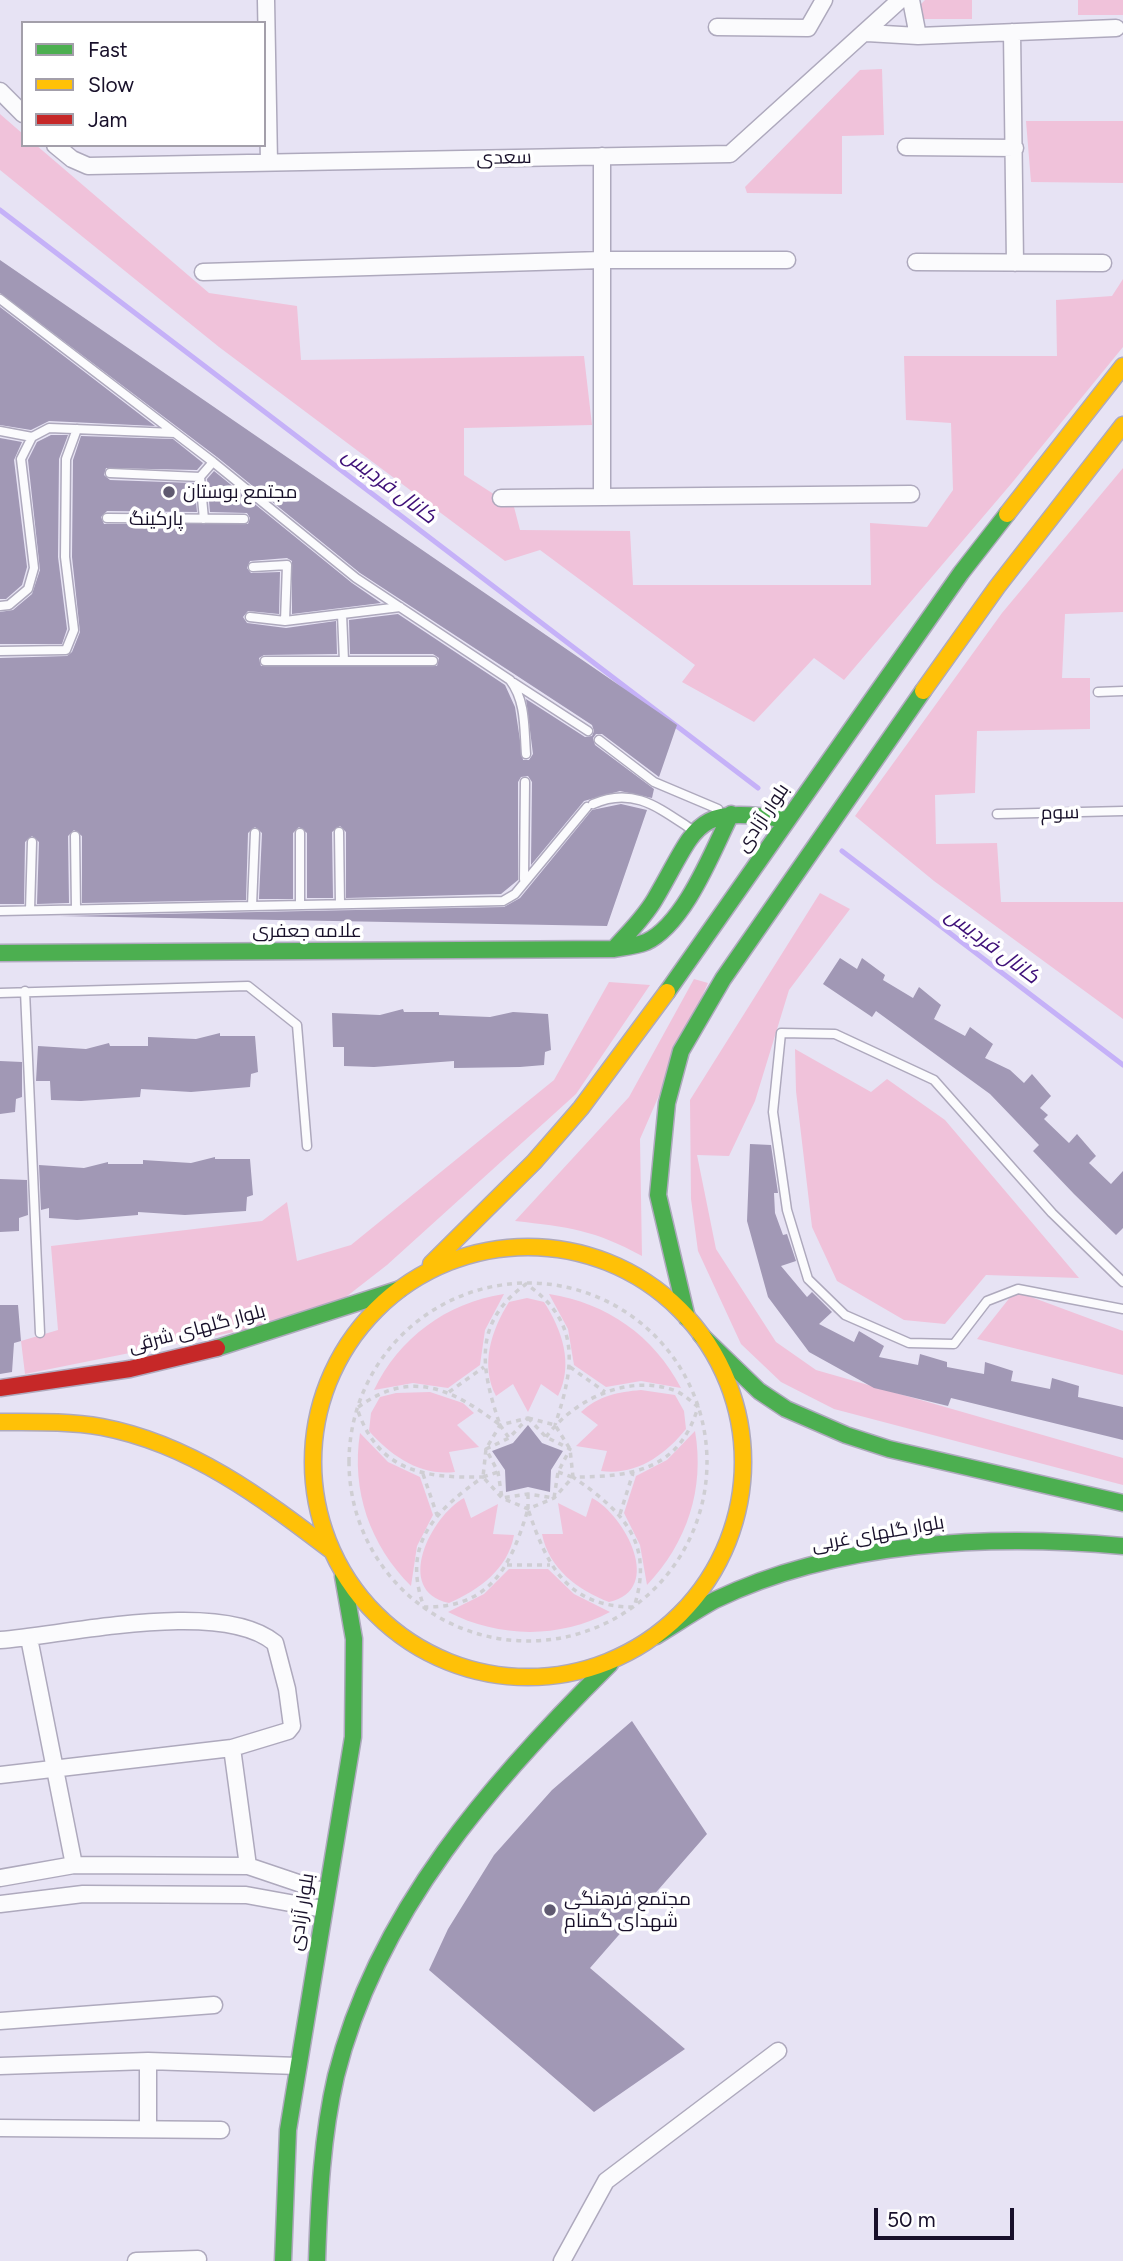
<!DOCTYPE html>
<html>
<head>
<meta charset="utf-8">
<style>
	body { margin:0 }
	#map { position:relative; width:1123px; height:2261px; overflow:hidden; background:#e7e3f4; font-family:Figtree,sans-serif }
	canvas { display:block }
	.legend { position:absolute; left:21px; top:21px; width:245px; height:126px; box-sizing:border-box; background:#fff; border:2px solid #a39faa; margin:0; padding:9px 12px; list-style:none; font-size:21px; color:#18102a }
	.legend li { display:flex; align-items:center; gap:14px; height:35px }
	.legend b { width:35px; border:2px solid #a39faa }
	.scale { position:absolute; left:874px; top:2208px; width:140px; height:32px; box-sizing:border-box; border:4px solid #18102a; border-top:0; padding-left:9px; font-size:21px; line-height:24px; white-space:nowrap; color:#18102a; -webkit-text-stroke:5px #fff; paint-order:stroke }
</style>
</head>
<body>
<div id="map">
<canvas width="1123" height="2261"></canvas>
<ul class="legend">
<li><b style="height:9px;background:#4caf50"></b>Fast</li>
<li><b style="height:9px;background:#ffc107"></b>Slow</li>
<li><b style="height:9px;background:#c62828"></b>Jam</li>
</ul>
<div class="scale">50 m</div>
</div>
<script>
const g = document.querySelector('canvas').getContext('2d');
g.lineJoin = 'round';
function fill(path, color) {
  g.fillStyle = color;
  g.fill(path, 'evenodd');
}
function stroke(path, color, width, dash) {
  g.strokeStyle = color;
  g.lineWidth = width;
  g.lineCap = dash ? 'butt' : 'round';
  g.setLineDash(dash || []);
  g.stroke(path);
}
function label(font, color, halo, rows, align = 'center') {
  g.font = font + ' Figtree,Cairo,sans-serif';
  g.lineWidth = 7;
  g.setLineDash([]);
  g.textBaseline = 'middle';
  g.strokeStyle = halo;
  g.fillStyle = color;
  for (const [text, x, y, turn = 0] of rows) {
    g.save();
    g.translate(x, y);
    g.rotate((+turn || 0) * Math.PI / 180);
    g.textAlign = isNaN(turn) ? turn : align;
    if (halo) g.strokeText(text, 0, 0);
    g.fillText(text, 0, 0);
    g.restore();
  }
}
const green = new Path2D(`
	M925,0h47v19h-51l-3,-12z
	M1078,0h45v15h-45z
	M882,69l2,66 -42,1v58l-95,-1 -2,-6 115,-117z
	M0,114l23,20v11h13l173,148 88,13 4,54 283,-4 8,69 -128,3v47l50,32 6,23 110,1 3,54h238l-1,-62 57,4 26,-37 -2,-67 -45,-3 -2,-64h153l-1,-56 56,-4 11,-17v68l-112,137 -167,196 -30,-22 -60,64 -72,-40 13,-17 -155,-115 -35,11 -286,-214 -219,-177z
	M1026,121h97v62l-92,-1z
	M1123,468v144l-58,2 -3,64h28v51l-113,2 -2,62 -40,2 1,49 61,-1 4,59h122v117l-189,-138 -79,-65 147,-203z
	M820,893l30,16 -61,81 -34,111 -26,55 -32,-1 19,94 60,93 40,28 307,88v27l-289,-76 -53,-27 -40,-38 -43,-93 -7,-52 -1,-99z
	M694,979l14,4 -68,156 2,117c-47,-26 -74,-29 -127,-35l114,-124z
	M609,982l41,3 -74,109 -189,171 -63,49 -299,60 -4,-33 37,-11 -7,-84 211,-25 25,-19 10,59 54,-16 203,-165z
	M795,1049l76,43 16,-13 58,41 134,158 -93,-3 -41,49 -41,-4 -67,-39 -25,-54 -16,-136z
	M1015,1291l108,40v44l-146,-36z
	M504,1294l-19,36 -5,35 -32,23 -35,-5 -39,7c25,-52 72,-87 130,-96z
	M549,1294c58,9 105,42 132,94l-40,-7 -35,6 -32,-22 -6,-36z
	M527,1298l17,4c18,28 30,62 14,94l-17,-12 -13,28 -15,-28 -17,12c-16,-31 -5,-65 13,-94z
	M641,1390l34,5 9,16 2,18c-21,26 -50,47 -85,42l6,-20 -31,-5 22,-21 -17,-13c17,-16 37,-20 60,-22z
	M430,1392l33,11 11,10 -17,12 22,22 -30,5 6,20c-35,4 -64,-16 -86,-41l2,-18 9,-16 16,-4z
	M695,1431c10,58 -8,112 -48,154l-7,-40 -16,-32 12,-37 31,-16z
	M360,1433l28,29 32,15 13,38 -16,31 -6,40c-41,-41 -60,-95 -51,-153z
	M464,1498l7,20 27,-14 -5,30 21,1c-6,34 -35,55 -65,68 -56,-12 -18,-87 15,-105z
	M592,1498c33,17 73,92 17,104 -31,-12 -60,-33 -67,-68h21l-5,-31 28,14z
	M509,1569h39l26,25 36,18c-51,27 -111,26 -162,0l36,-18z`);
const stream = new Path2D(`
	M0,210l758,578
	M842,851l281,214`);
const building = new Path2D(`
	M0,260l677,465 -18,52 -57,-43h-6l-3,4 2,7 59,44 -2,9 -32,-7 -36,10 -53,64 1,-83 -4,-6 -7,1 -3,5v98l-17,14 -155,4v-66l-6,-6 -8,6 1,66h-26v-65l-8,-6 -6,6v66h-34l3,-66 -7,-6 -7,6 -2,67 -164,3v-67l-8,-6 -6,6 1,67 -32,1 2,-62 -7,-6 -7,6 -1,62h-24v-246l67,-2 5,-4 8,-20 -8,-75 1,-97 8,-24 92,3 30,24 -6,7 -91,-2 -2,7 6,5 84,3 3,29 -90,-1 -6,6 3,7h144l2,-6 -3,-5 -37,-1 -3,-33 7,-8 138,112 29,20 -89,11v-53l-5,-3 -37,3 -3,7 4,5 29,-1 -1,42 -31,-3 -5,6 4,6 39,5 50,-7 1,33 -73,1 -5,3 2,8h176l2,-8 -6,-4h-83l-1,-34 49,-6 107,71 10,22 8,53h6l4,-6 -7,-55 59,38 7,-1 2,-5 -2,-6 -232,-152 -143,-116 -217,-164z
	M0,307l155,119 -106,-5 -18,9 -31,-5z
	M51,435h17l-9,24 -1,98 9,72 -5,15h-62v-32l13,-2 19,-16 8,-24 -12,-110 9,-18z
	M0,438l22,4 -8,18 13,107 -5,18 -16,14h-6z
	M621,804l26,6 -40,116 -547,-10 444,-9 16,-9 72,-88z
	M840,958l17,11 5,-11 23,17 -2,5 30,18 6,-11 22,18 -7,14 31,17 5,-9 23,17 -8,14 25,12 14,13 8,-9 19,22 -11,12 8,7 -4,4 25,24 8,-9 19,22 -7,7 22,21 12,-13v57l-7,7 -42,-41 -41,-43 6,-6 -49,-51 -114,-83 -4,6 -49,-33z
	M403,1009l1,3h35v3l51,2 23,-5 35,2 3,36 -6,2 -1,13 -24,2 -66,1v-7l-80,6 -30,-1v-19h-11l-1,-34 48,2z
	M220,1033v3h35l3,36 -7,2 -1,13 -59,5 -50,-3 -1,8 -59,4 -30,-1 -1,-19h-14l2,-35 48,3 23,-6 1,3h38v-9l48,2z
	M0,1061l22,1v35l-6,2 -1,13 -15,2z
	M750,1144l21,1 7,48h-4l1,20 8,22 4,-1 9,27 -15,5 26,31 5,-5 20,20 -13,12 35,18 5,-11 25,15 -5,11 39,8 2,-11 27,8v5l37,7 1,-12 28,9 -2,10 39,8 2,-11 27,8 -1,11 45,10v33l-172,-42 -3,8 -74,-18 -65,-36 -41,-55 -21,-76z
	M215,1157v2h35l3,36 -6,2 -1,14 -61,4 -47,-3v3l-61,5 -28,-2v-10l-8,2 -2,-45 45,3 24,-6v2h35v-4l48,3z
	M0,1179l27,1 1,35 -9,3v13l-19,1z
	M0,1305h18l3,36 -7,2 -2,29 -12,2z
	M528,1425l14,18 21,8 -12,19 -1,22 -22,-5 -22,5 -1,-22 -13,-19 21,-8z
	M632,1721l75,113 -117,134 95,81 -91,63 -165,-142 19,-41 46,-74 58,-65z`);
const path = new Path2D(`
	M349 1462a179 179 0 1 1 358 0a179 179 0 1 1-358 0Z
	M570,1367l35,25
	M449,1392l35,-25
	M528,1418l27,7 15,24 3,28 -19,21 -26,11 -26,-11 -19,-21 3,-28 14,-24z
	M528,1418l18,19 24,12 -12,23 -4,26 -26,-4 -26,4 -4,-26 -12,-23 23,-11z
	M500,1425l9,13
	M546,1437c28,-38 83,-64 130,-46 7,3 15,10 22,16 -19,64 -67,70 -125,70 49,34 82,65 61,130 -67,0 -87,-41 -106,-98 -17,57 -37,99 -104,98 -23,-63 11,-96 59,-130 -59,1 -105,-5 -126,-69 54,-40 95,-19 143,17 -19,-56 -28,-102 26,-141 56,38 48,84 29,141
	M558,1472l14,5
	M423,1474l14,41
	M483,1477l15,-5
	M528,1494v15
	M620,1514l13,-41
	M507,1565h43`);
const lane = new Path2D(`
	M0,299l213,163 143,116 154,102c16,21 14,48 16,74
	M0,431l32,6
	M110,473l90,4 13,-15
	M200,477l4,42
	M107,518l137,1
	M253,567l34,-2 -2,56 115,-14
	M0,606l9,-1 19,-16 6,-21 -13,-109 11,-22 17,-9 126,5
	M342,614l2,47h89
	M250,617l35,4
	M0,651l66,-1 8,-20 -9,-73 1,-98 11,-30
	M265,661h79
	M514,683l74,48
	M1098,692l25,-1
	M599,740l55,42 64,27
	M593,804c40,-18 66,4 98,25
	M997,814l126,-3
	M339,832l1,72
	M300,833v72
	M75,836l1,73
	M524,879l1,-97
	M252,906l3,-73
	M30,910l2,-68
	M0,911l503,-10 12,-7 72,-87
	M25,991l15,342
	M0,993l248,-7 49,39 10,121
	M1123,1282l-71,-69 -118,-133 -99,-46 -54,-1 -8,79 14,98 21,69 37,36 64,28 45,1 33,-43 31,-12 105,20`);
const street = new Path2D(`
	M266,0l3,162
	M911,0l7,36
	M717,27l91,1 16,-28
	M1012,32l3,231
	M867,33l51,3 198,-8
	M0,91l23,23
	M55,145l17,14 16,7 642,-12 170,-154
	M906,147l109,1
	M602,156v341
	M916,262l187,1
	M203,272l399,-12h185
	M501,498l410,-4
	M29,1638l45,227
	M0,1640c67,-5 221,-42 275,3l12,46 5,37 -4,5 -56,17
	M0,1775l232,-27 16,118 77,26
	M0,1878l74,-13 174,1
	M0,1904l83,-10 163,1 77,14
	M0,2021l214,-16
	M0,2066l148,-5 150,5
	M0,2128l221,2
	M148,2129v-68
	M136,2261l62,-2
	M562,2261l44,-80 172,-130`);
const fast = new Path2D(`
	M614,949c14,-16 30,-31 41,-50 43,-73 37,-95 132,-79
	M0,953l614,-4c11,-2 22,-3 32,-7 39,-18 67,-92 85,-128
	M667,992l294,-419 46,-59
	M687,1318l-29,-123 9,-92 14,-52 42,-72 200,-288
	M701,1335l58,56 27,18 60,26 43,14 234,54
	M217,1348l183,-59
	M656,1636c20,-12 39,-25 59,-36 123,-59 275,-66 408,-54
	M283,2261l5,-131 65,-393 1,-98 -11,-63
	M317,2261c2,-62 5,-125 19,-185 41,-165 157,-296 274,-412`);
const slow = new Path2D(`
	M1007,514l116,-148
	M923,691l74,-104 126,-162
	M313 1462a215 215 0 1 1 430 0a215 215 0 1 1-430 0Z
	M431,1264l103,-102 47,-54 86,-116
	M0,1422c34,0 69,-1 102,5 89,17 159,70 230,124`);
const jam = new Path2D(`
	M0,1388l130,-19 87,-21`);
const markers = [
	[169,492,7,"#605a71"],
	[550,1910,7,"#605a71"]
];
const streetNames = [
	["سعدی",504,158,-1],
	["پارکینگ",156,519],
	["سوم",1060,813,-1],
	["بلوار آزادی",763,818,-56],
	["علامه جعفری",307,931],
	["بلوار گلهای شرقی",197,1329,-15],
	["بلوار گلهای غربی",878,1534,-10],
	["بلوار آزادی",302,1912,-81]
];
const poiNames = [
	["مجتمع بوستان",183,492],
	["مجتمع فرهنگی",564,1899],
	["شهدای گمنام",564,1921]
];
const waterNames = [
	["کانال فردیس",389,486,37],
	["کانال فردیس",992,946,37]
];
fill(green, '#f0c2da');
stroke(stream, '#c5b1f8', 5);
fill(building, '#a198b5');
stroke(lane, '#aea9bd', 11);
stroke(street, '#aea9bd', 19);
stroke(fast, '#aea9bd', 19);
stroke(slow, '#aea9bd', 19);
stroke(jam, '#aea9bd', 19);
stroke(path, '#cfced3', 3.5, [5, 5]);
stroke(lane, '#fbfbfd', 8);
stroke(street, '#fbfbfd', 16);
stroke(fast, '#4caf50', 16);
stroke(slow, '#ffc107', 16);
stroke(jam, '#c62828', 16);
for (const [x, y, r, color] of markers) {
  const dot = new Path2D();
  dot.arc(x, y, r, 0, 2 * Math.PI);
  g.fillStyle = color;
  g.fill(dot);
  stroke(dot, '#fff', 2.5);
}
label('19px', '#18102a', '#fff', streetNames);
label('19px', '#18102a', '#fff', poiNames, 'left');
label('italic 21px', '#3e1078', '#fff', waterNames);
</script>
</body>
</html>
